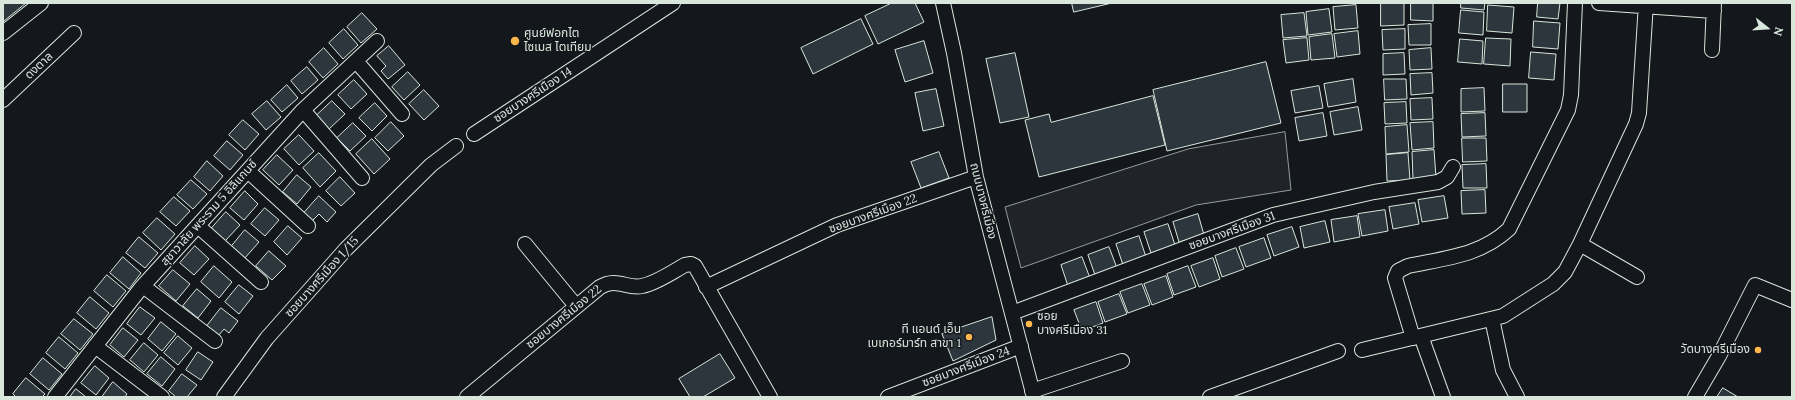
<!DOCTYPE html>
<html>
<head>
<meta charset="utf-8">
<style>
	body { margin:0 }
	#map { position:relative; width:1795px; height:400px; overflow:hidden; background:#14181c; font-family:Lora,serif }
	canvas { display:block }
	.frame { position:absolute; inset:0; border:4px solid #d8e6dc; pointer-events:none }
	.north { position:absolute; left:1747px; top:8px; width:40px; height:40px; -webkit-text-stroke:3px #14181c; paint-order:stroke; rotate:107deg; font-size:11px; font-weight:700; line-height:16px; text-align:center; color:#d8e6dc }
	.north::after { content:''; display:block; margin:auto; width:14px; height:18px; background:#d8e6dc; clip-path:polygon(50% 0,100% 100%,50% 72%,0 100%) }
</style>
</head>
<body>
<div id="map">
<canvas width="1795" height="400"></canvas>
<div class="frame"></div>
<div class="north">N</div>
</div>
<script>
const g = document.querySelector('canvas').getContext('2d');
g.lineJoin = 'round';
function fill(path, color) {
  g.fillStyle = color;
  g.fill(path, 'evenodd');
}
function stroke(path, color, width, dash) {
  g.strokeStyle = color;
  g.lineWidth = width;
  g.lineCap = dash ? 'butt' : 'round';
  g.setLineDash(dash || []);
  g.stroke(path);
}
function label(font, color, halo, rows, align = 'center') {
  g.font = font + ' Lora,"Noto Sans Thai",serif';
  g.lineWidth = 3;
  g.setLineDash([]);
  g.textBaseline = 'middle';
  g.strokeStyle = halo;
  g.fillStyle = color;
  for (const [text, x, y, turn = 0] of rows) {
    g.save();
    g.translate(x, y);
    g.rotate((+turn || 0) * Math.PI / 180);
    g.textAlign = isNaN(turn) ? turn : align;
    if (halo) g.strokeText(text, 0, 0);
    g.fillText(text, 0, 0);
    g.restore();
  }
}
const green = new Path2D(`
	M1285,132l6,58 -95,15 -175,63 -16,-61 183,-58z`);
const building = new Path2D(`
	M3,3h23l-22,18z
	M892,3h23l9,19 -46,22 -13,-28z
	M1072,3h40l-38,9z
	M1381,3h23v22l-23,1z
	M1411,3h22v18l-22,-1z
	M1461,3h24l-1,7 -23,-2z
	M1538,3h22l-2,16 -21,-2z
	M1356,5l2,23 -23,2 -2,-23z
	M1488,5l26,2 -2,26 -25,-2z
	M1329,9l3,23 -24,3 -2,-23z
	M1461,10l23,2 -1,23 -24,-2z
	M362,13l15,16 -16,14 -14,-16z
	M1304,13l3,23 -24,2 -2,-23z
	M861,19l12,25 -60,30 -12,-26z
	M1534,21l26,2 -2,26 -25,-2z
	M1431,24v21h-22l-1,-20z
	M344,29l14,16 -15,14 -14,-16z
	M1405,29v20l-22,1 -1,-20z
	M1358,31l2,23 -23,3 -3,-23z
	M1332,34l3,24 -24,2 -2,-23z
	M1307,38l2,22 -23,3 -3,-23z
	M1486,38l25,1 -1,27 -26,-2z
	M1460,39l23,2 -1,23 -24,-2z
	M924,41l9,32 -28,9 -10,-32z
	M389,46l16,19 -17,14 -7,-8 5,-5 -9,-10z
	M324,48l14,16 -15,14 -14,-16z
	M1431,48l1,21 -22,1 -1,-20z
	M1531,52l25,2 -2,26 -25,-2z
	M1015,53l14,64 -29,6 -14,-64z
	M1404,53l1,21 -22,1v-21z
	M1266,62l15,61 -114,28 -14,-61z
	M307,67l11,13 -16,14 -11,-13z
	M408,72l12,13 -16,15 -12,-13z
	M1432,73l1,20 -22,2 -1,-21z
	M1353,79l3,23 -28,5 -4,-23z
	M1384,79h22l1,20 -22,1z
	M354,80l13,14 -16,15 -13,-14z
	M1503,84h24v28h-24z
	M287,85l11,13 -16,14 -11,-12z
	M1319,86l4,22 -28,5 -4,-22z
	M1484,88l1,23 -24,1v-23z
	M936,89l8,37 -21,5 -8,-38z
	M424,90l15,16 -15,14 -15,-16z
	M1153,96l12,49 -126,32 -14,-57 24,-6 2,8z
	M1432,98l1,21 -22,1 -1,-21z
	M267,101l14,16 -15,13 -14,-16z
	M332,101l13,13 -16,15 -13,-13z
	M1406,102l1,21 -22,1 -1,-21z
	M375,103l12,13 -15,15 -13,-13z
	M1358,107l4,23 -28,5 -4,-23z
	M1323,113l4,23 -28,5 -4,-23z
	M1485,113l1,23 -24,1 -1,-23z
	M243,120l16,14 -14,16 -16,-15z
	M391,122l13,14 -16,15 -13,-13z
	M1433,122l1,26 -22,2 -2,-27z
	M353,123l13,13 -16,15 -13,-13z
	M1407,125l2,27 -23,2 -1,-27z
	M299,135l15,16 -15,14 -15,-16z
	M1462,138h24l1,23 -24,1z
	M372,139l18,20 -16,15 -18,-20z
	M227,141l16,14 -13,15 -16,-14z
	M1434,150l2,27 -23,2 -1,-27z
	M939,152l10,26 -28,10 -10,-26z
	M319,153l17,18 -16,16 -17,-19z
	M1408,153l2,27 -23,1 -1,-26z
	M277,155l16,15 -14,15 -16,-15z
	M207,161l16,15 -13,15 -16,-14z
	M1486,164l1,24h-24l-1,-23z
	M297,175l14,12 -14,17 -14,-12z
	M340,177l15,16 -14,13 -15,-15z
	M191,180l16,14 -14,15 -16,-14z
	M1485,190l1,23 -24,1 -1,-23z
	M245,191l13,13 -14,16 -14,-12z
	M319,196l17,16 -9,10 -8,-8 -7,7 -8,-8z
	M1444,196l4,22 -26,4 -4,-22z
	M174,197l16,14 -14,15 -16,-14z
	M1415,203l4,21 -26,5 -4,-22z
	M265,208l14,12 -14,16 -14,-12z
	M1385,210l3,21 -26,5 -4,-22z
	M226,212l14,13 -15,16 -14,-12z
	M1198,214l6,21 -25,7 -6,-20z
	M1357,216l3,21 -26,5 -3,-22z
	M157,218l18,16 -14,16 -18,-17z
	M1325,221l5,21 -26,6 -4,-21z
	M1168,224l7,21 -24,8 -7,-21z
	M288,226l14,12 -15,17 -13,-13z
	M1292,227l7,20 -25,9 -7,-21z
	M245,230l14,12 -15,17 -13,-12z
	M1139,236l7,21 -23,8 -7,-21z
	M139,237l19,16 -13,15 -19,-15z
	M1264,238l7,20 -25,9 -7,-20z
	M195,246l14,13 -15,16 -14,-12z
	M1109,247l8,21 -22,7 -7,-20z
	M1236,248l8,21 -22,8 -7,-21z
	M269,251l17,15 -14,14 -16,-14z
	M123,257l18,16 -12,16 -19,-16z
	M1082,257l8,21 -22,8 -7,-21z
	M1213,258l7,21 -21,8 -8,-21z
	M214,266l18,16 -13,16 -18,-16z
	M1188,266l8,21 -22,8 -7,-21z
	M173,270l17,14 -14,17 -17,-15z
	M107,275l19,16 -13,16 -19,-16z
	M1166,276l7,21 -21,8 -8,-21z
	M1142,284l8,21 -22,8 -8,-21z
	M239,285l14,11 -14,18 -14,-12z
	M197,289l14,12 -13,17 -15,-12z
	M1119,294l8,20 -22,8 -7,-20z
	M90,297l19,16 -13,16 -19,-16z
	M1096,302l7,21 -21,8 -8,-21z
	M140,307l15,11 -14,17 -14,-11z
	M221,308l17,13 -9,12 -5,-4 -5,6 -12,-9z
	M992,317l4,23 -43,21 -11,-27z
	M74,319l19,15 -13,16 -19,-16z
	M161,322l15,12 -14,17 -14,-12z
	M123,328l15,12 -14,17 -14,-12z
	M178,336l14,12 -14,17 -14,-12z
	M59,337l19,16 -13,16 -19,-16z
	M144,343l14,12 -14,17 -14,-12z
	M198,352l15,10 -12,18 -15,-10z
	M720,354l15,24 -32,19h-13l-11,-18z
	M161,357l14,12 -13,17 -15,-12z
	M43,358l19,16 -13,16 -19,-16z
	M95,366l14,12 -13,17 -15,-12z
	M182,374l15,11 -10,12h-11l-7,-6z
	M26,378l19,16 -3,3h-26l-3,-3z
	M113,382l14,12 -2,3h-23z
	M1723,388l15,9h-21z
	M76,389l10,8h-16z`);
const minor = new Path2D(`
	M943,3l11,50 22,124 58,220
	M1599,3l115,8
	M3,33l38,-30
	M1712,50l2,-47
	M356,61l46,53
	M3,100l71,-67
	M303,110l59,68
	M474,134l199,-131
	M248,171l60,55
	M198,226l63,56
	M525,244l51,62
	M1580,244l57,33
	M143,286l72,55
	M706,287l131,-62 139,-48
	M1012,313l261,-98 101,-23 64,-10 9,-5 6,-10
	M1492,319l11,51 14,27
	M1421,336l22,61
	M1413,338l-18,-60 3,-7 10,-5c37,-8 72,-10 101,-37l59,-119 3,-15 4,-92
	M95,346l67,51
	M1362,350l141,-34 50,-32 12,-12 15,-28 56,-120 3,-11 7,-110
	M1032,391l90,-30
	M55,397l86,-109 162,-178 74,-69
	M224,397l43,-59 79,-89 85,-84 25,-19
	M467,397l133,-110c17,-10 26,2 42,-1 15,-3 30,-14 43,-21l6,-1 4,2 75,131
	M888,397l133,-51
	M1210,397l128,-46
	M1695,397l24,-41 36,-71 37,15`);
const markers = [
	[515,41,5,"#ffb74d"],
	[1029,324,4,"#ffb74d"],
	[969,337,4,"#ffb74d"],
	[1758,350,4,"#ffb74d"]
];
const poiNames = [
	["ศูนย์ฟอกไต",524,34],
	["ไซเมส ไตเทียม",524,48],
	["ซอย",1037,317],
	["บางศรีเมือง 31",1037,331],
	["ที แอนด์ เอ็น",961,330,"right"],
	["เบเกอร์มาร์ท สาขา 1",961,344,"right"],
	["วัดบางศรีเมือง",1750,350,"right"]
];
const streetNames = [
	["ดงตาล",39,66,-43],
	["ซอยบางศรีเมือง 14",533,95,-33],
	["ถนนบางศรีเมือง",983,201,76],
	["สุชาวาลัย พระราม 5 อิลิแกนซ์",209,213,-48],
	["ซอยบางศรีเมือง 22",873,214,-20],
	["ซอยบางศรีเมือง 31",1232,231,-20],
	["ซอยบางศรีเมือง 1/15",322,277,-48],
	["ซอยบางศรีเมือง 22",564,317,-39],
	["ซอยบางศรีเมือง 24",966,367,-21]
];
fill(green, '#202428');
stroke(green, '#939e99', 1);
fill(building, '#2c363c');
stroke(building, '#d8e6dc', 1);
stroke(minor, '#d8e6dc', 16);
stroke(minor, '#14181c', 14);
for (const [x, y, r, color] of markers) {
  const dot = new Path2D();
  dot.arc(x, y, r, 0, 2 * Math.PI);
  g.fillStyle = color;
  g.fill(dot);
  stroke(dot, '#14181c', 1.5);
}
label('12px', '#d8e6dc', '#14181c', poiNames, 'left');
label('12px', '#d8e6dc', '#14181c', streetNames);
</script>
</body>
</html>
